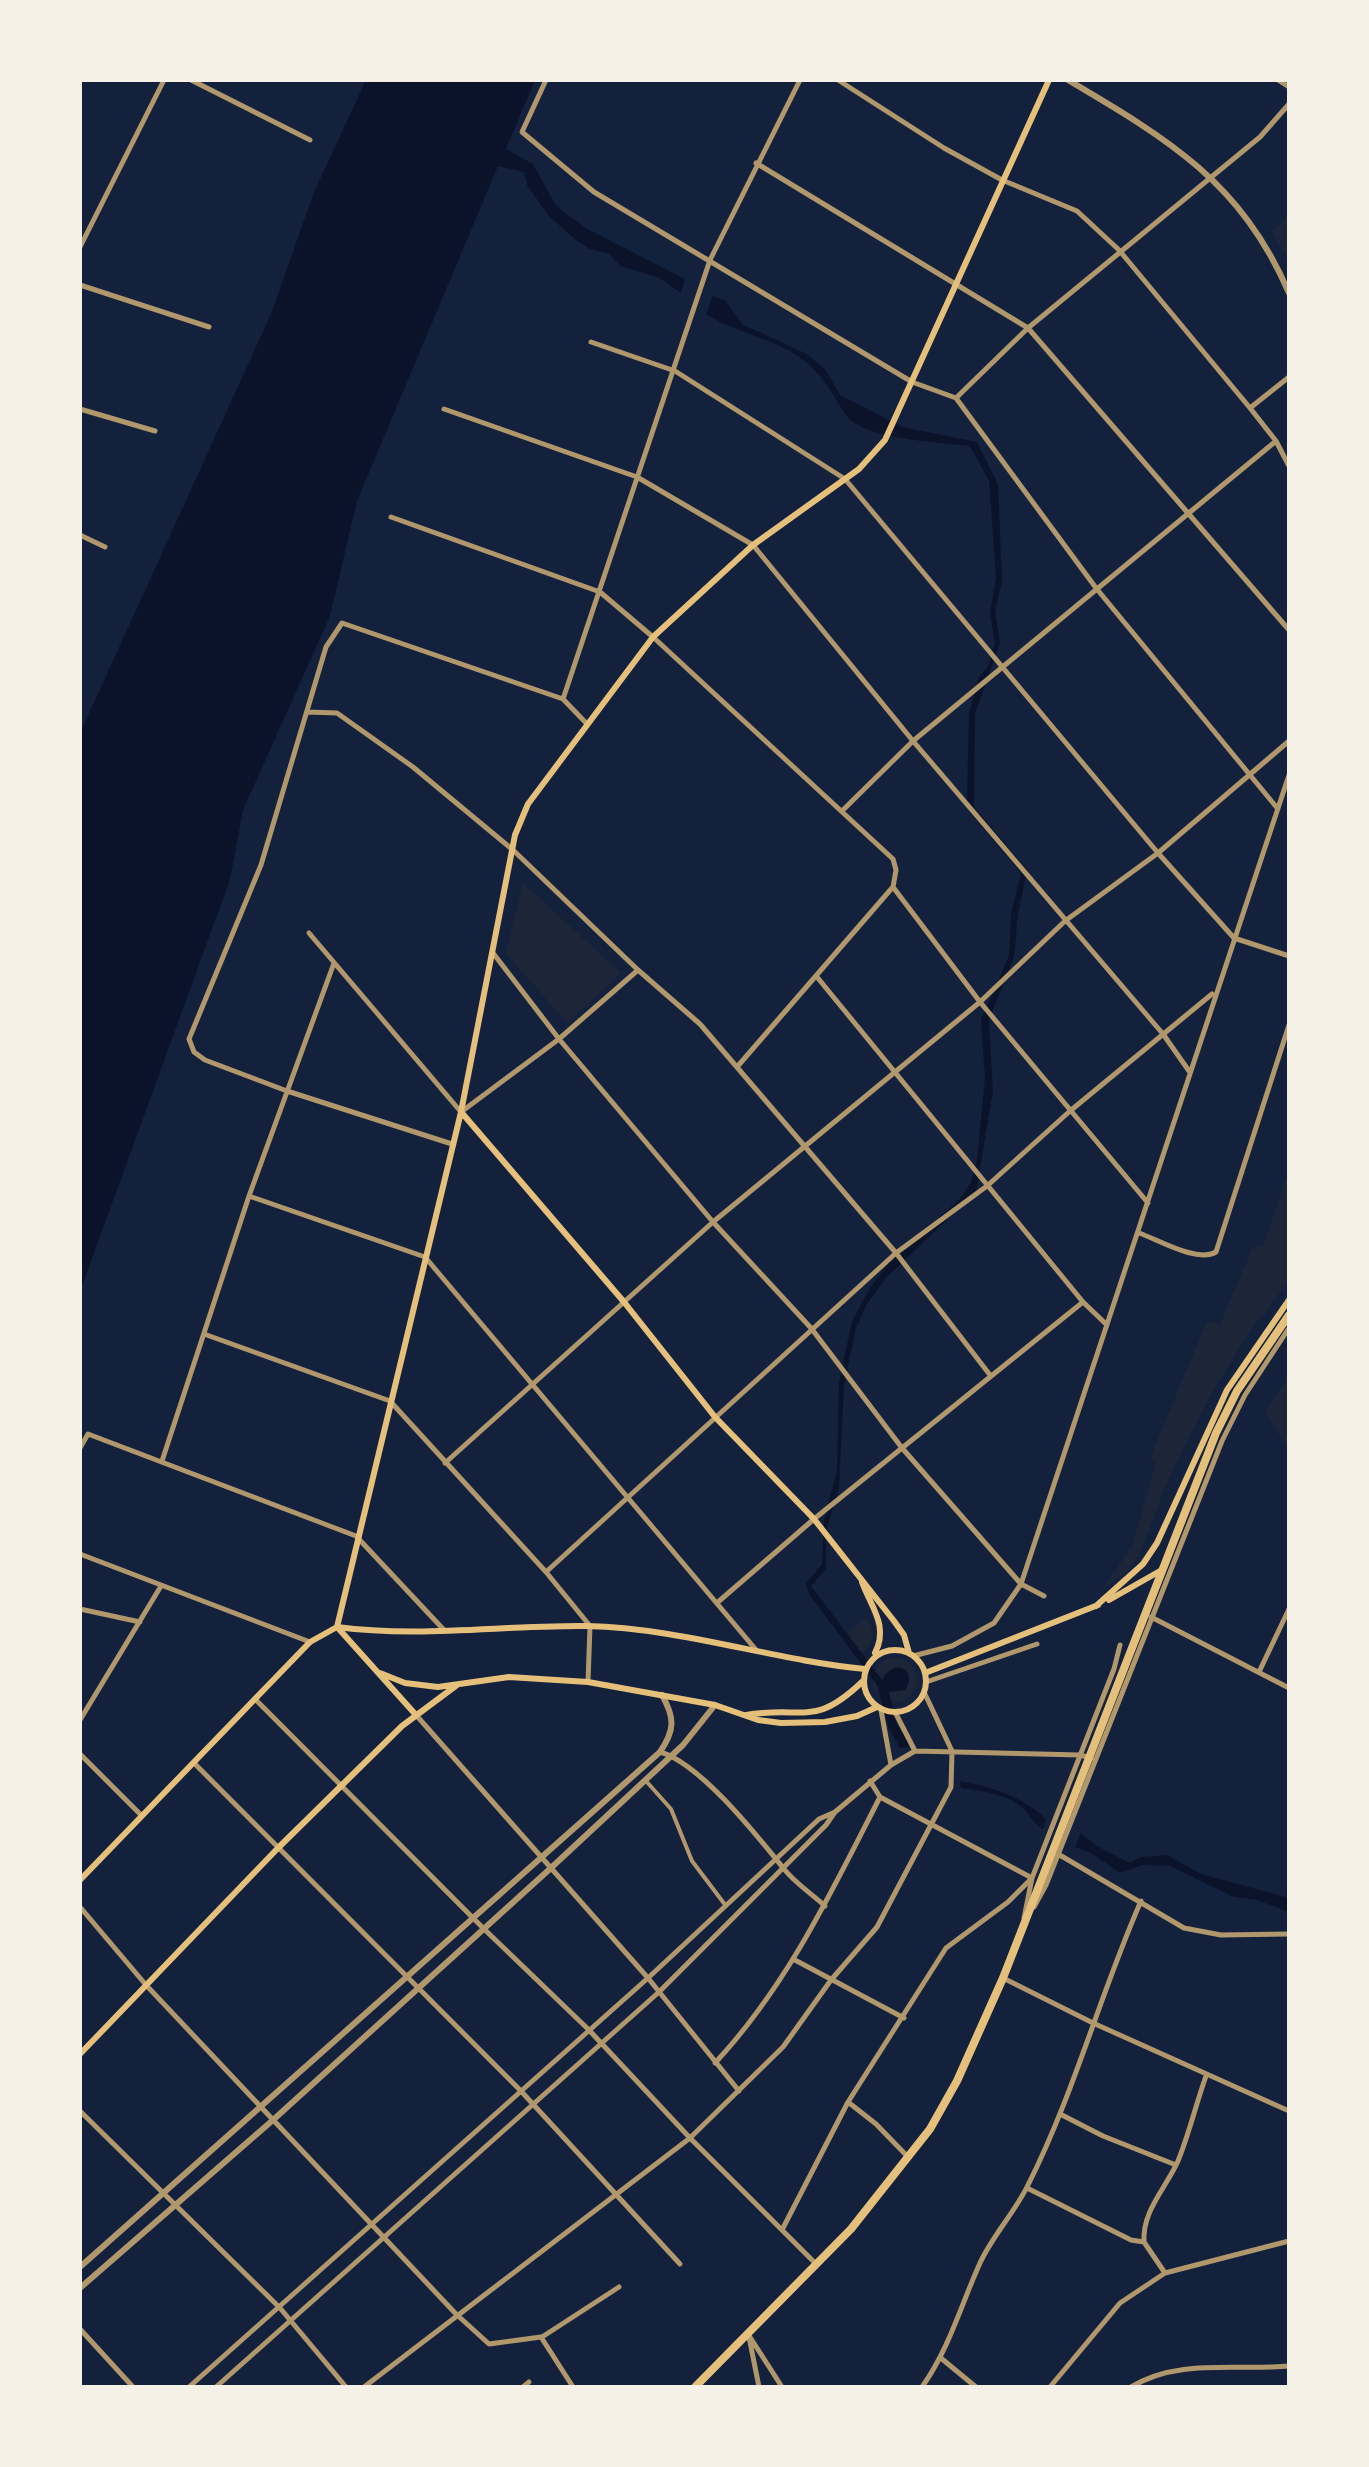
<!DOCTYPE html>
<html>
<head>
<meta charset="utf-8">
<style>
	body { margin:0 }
	#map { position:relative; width:1369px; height:2467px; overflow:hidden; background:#14213d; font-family:Georgia,serif }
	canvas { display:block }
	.frame { position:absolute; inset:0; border:82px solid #f6f1e7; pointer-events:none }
</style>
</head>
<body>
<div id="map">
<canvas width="1369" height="2467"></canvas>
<div class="frame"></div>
</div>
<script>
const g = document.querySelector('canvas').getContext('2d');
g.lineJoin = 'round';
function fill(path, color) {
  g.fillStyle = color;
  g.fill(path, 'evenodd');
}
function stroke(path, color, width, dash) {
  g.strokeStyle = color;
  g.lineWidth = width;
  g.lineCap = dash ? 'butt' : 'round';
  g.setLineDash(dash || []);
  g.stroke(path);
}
const green = new Path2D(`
	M1289,215v48l-17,-32z
	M523,883l98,90 -54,50 -61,-70z
	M1285,1180l4,2v99l-39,50 -39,63 -41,81 -30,78 -15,20 -24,18 31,-45 24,-83 -6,-5 57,-137 13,3 33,-77 10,-1z
	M1289,1376v74l-24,-37z
	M866,1617c8,13 8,20 0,33l-7,2 -11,-20z
	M873 1680a22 22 0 1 1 44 0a22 22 0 1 1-44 0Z`);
const water = new Path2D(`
	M366,80h169l-29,69 27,15 22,40 12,11 24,16 94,48 -4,14 -21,-15 -40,-12 -11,-12 -19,-5 -14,-9 -27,-24 -22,-31 -3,-13 -26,-6 -141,335 -27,115 -87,194 -13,70 -150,411v-558l191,-419 43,-122z
	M713,296l13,5 16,23 65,30 18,15 15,26 62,32 75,15 21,42 4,97 -7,32 5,30 -25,71 -1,93 53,63 -9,44 -4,43 -25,63 4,71 -17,101 -91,87 -18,25 -11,24 -12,57 -5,104 -13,42v38l-15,17 71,94c11,-23 37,-11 23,10l-16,2 8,33 15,21 -12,2 -11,-19 -12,-44 -68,-91 -3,-11 16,-18 2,-44 13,-51 2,-87 13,-62 18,-33 21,-28 68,-60 12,-17 6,-23 8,-82 -4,-59 28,-63 2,-41 10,-42 -52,-62 -2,-11 2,-86 9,-35 11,-15 6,-21 -5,-29 6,-36 -7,-97 -19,-35c-30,-4 -108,-6 -125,-32 -17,-27 -25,-45 -54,-62 -27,-16 -59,-21 -85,-38z
	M960,1781c32,6 62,15 86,38l-3,10c-11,-6 -14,-17 -24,-24 -16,-12 -39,-14 -58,-17z
	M1081,1833l16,13 33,17 11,-6 26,-2 34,19 88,24v14l-32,-12 -23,-3 -64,-31 -27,-1 -23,8 -29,-20 -16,-6z`);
const pedestrian = new Path2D(`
	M646,1781l25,28 21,52 34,45`);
const minor = new Path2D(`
	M191,80l119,60
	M546,80l-24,52 72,60 318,190 44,16 140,190 182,221
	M838,80l106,68 58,32 75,31 42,39 131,158 26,33 13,25
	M1278,80l11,7
	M756,163l272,165 261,302
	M80,247l84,-167
	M80,285l129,42
	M591,342l84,29 170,108 313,374 76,85 55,18
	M956,398l72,-70 232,-191 29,-33
	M1250,408l39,-31
	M80,409l75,22
	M444,409l193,68 116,68 160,196 250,293 26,37
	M391,517l209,75 53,45 240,222 3,11 -3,17 87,115 168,201
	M80,535l25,12
	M563,699l147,-439 90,-180
	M307,712l30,1 76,54 100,83 125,120 62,54 196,229 94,122
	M843,810l70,-69 363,-300
	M309,933l152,179 98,-73 79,-69
	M493,953l66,86 154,183 98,106 91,120 119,136 23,12
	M817,977l266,325 24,23
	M737,1067l155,-179
	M452,1144l-165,-53 -82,-31 -11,-8 -5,-13 72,-174 65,-218 16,-24 221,76 24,25
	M249,1196l176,61 332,394
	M1139,1233c20,7 58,30 77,19l73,-227
	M204,1334l186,67 156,171 44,54 -2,56
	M80,1448l8,-14 268,102 88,94
	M162,1461l87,-265 85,-233
	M445,1463l268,-241 267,-220 85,-81 93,-68 131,-112
	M80,1554l230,88
	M546,1572l350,-319 91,-67 83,-75 142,-117
	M718,1602l96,-83 269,-217
	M80,1609l60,13
	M1151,1617l138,71
	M913,1656l39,-10 42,-23 27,-39 268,-809
	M1259,1672l30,-63
	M926,1682l111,-38
	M255,1699l228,229 105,101 102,109 127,127
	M881,1710l10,55
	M895,1712l20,39
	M416,1715l232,263 91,113
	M80,1720l81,-134
	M660,1752c40,11 98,85 124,117 11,14 28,25 41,37
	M80,1754l62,62
	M194,1763l326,327 160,174
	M870,1781l10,16 152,81 -24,24 -62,46 -98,154 28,22 33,34
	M835,1812l56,-47 24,-14 165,4 11,3
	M1058,1854l126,74 37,7 68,-1
	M80,1907l66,78 310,329 33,30 52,-7 32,50
	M1034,1907l12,-22 176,-444 23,-46 44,-67
	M1024,1918l8,-40 82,-209 6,-24
	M793,1959l111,59
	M1003,1978l90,45 196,88
	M715,2063c72,-77 117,-172 165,-266
	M80,2111l200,197 66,79
	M1060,2114l43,22 73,29
	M1027,2188l104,52 13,2 21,31
	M783,2228l65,-126
	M1144,2242c-2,-31 22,-54 34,-81 11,-27 18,-57 28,-85
	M80,2329l53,58
	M748,2334l34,53
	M542,2337l77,-50
	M749,2337l10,50
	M942,2359l34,28
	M189,2387l459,-409 171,-159 16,-7 -9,13 -167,167 -443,395
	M364,2387l326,-249 93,-91 48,-67 46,-53 74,-140 1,-36 -28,-59
	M523,2387l6,-5
	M922,2387c27,-38 39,-82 58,-124 13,-28 35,-51 48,-78 46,-91 72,-191 113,-284
	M1050,2387l70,-84 45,-30 124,-32
	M1131,2387c47,-29 105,-16 158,-21`);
const tertiary = new Path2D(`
	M1068,80c100,59 173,102 221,213
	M80,2267l580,-515c15,-22 15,-34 2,-57
	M80,2288l193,-168 279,-253 131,-122 32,-40`);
const secondary = new Path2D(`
	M462,1113l162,189 91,115 99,102 80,102 10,14 5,18
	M862,1582c9,25 27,44 13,71
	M1109,1600l51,-29
	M1096,1606l47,-42 14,-21 70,-153 62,-90
	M337,1627c83,11 167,-2 250,-1 94,2 185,34 278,43
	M338,1628l78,87
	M864 1681a31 31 0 1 1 62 0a31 31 0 1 1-62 0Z
	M380,1673l25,10 33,4 71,-10 79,5 127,23 43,15 23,3 44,-1 32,-6 20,-9
	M925,1673l173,-68
	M746,1715c58,-10 67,14 117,-34
	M80,1880l230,-238 27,-15 124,-515 54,-277 13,-31 125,-167 100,-92 106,-76 26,-29 164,-360
	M80,2054l198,-206 124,-122 55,-41`);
const primary = new Path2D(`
	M695,2387l156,-158 79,-100 27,-48 46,-103 213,-545 21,-42 52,-76`);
fill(green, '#1d2539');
fill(water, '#0b132b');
stroke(pedestrian, '#b1986c', 4);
stroke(minor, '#b1986c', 5);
stroke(tertiary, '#b1986c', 6);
stroke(secondary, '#e5c07b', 6);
stroke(primary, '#e5c07b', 8);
</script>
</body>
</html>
